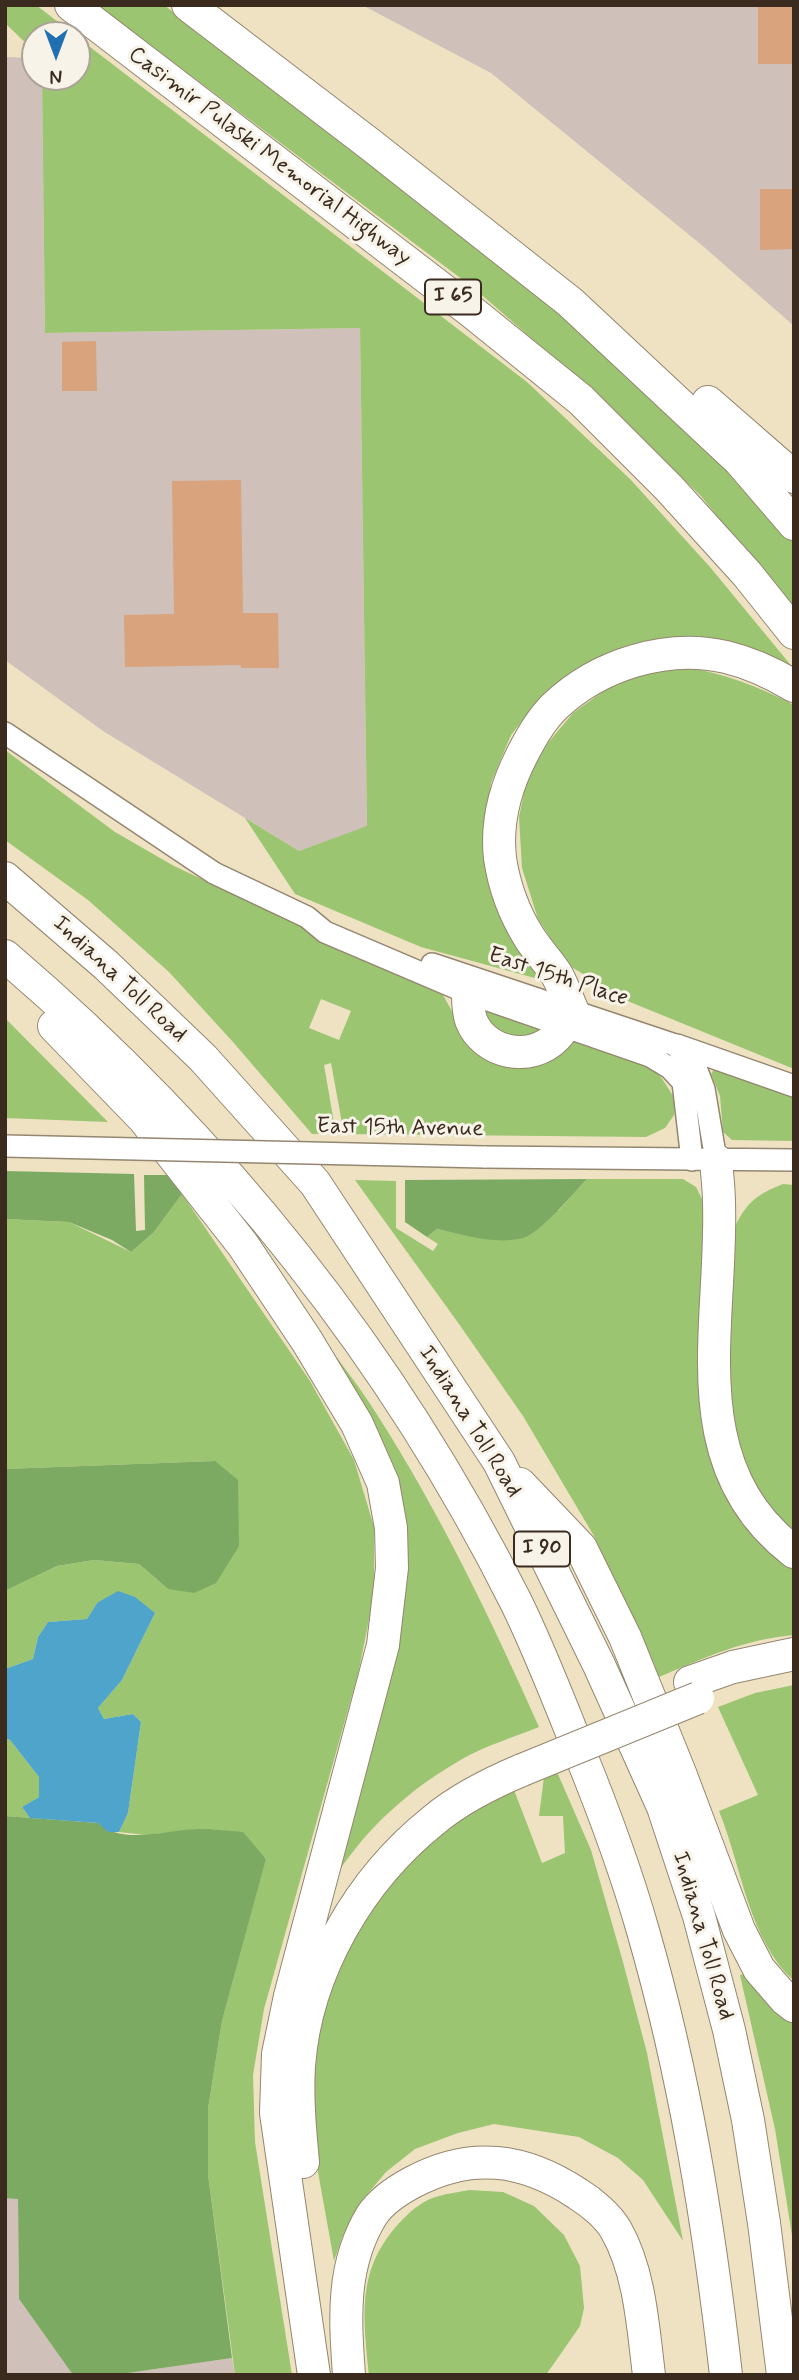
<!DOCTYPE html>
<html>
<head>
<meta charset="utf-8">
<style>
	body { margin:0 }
	#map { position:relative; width:799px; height:2380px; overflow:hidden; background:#eee2c3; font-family:Mynerve,sans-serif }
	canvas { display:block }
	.frame { position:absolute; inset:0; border:7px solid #3b2a1e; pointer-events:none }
	.north { position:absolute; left:21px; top:21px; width:70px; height:70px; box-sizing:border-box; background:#f7f3e8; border:2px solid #aca397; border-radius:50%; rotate:180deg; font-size:19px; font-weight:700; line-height:28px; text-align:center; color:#3b2a1e }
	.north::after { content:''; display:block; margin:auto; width:24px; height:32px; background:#1f6fb2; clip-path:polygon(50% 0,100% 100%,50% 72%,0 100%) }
</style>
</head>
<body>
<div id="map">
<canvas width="799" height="2380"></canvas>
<div class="frame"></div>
<div class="north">N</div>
</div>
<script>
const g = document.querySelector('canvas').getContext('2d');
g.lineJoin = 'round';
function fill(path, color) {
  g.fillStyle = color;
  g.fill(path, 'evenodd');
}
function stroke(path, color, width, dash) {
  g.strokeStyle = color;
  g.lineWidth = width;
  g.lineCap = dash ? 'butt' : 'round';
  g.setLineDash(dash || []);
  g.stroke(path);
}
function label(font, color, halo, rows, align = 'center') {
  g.font = font + ' Mynerve,sans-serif';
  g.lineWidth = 6;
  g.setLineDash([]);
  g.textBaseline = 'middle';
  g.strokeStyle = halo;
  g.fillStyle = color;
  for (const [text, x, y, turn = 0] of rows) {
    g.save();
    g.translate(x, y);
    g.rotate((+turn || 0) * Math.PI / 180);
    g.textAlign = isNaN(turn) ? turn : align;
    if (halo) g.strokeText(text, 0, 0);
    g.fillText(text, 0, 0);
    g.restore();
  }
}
const industrial = new Path2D(`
	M362,5h432v321l-90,-79 -213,-174z
	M5,57l30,1v19h7l3,256 315,-5 7,499 -68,24 -196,-120 -98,-71z
	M5,2198h13l1,101 54,76h-68z
	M232,2358l3,17h-121z`);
const green = new Path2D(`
	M5,5h31l39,30h-40v17l-30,-29z
	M97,5h67l423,324 159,159 48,53v70l-94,-116 -113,-108 -112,-98z
	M77,37l450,345 103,97 80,88 84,102 -53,-22 -156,22 -44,28 -30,38 -20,48 -5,47 3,53 21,54 32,43 -121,-33 -126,-53 -50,-76 54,33 68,-25 -7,-498 -315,5 -3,-256h35z
	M685,667c41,7 72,19 109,38v364l-164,-67 -62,-37 -30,-46 -16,-51 -3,-51 8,-39 20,-34 26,-31 32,-23 40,-17z
	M5,750l110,82 59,34 127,60 20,15 122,54 21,38 15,18 92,-13 75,26 15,13 14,22 -1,16 -9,13 -19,9 -302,-3 -13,-71 -7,2 12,69h-24l-79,-92 -64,-70 -81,-72 -83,-60zM321,999l30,12 -12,29 -30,-12z
	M480,1006l66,23 -13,11 -38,-5z
	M5,1018l103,104 -103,-4z
	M715,1067l79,28v46l-62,-1 -9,-8 -3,-36 -9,-22z
	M587,1179h96l13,8 8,16 -4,189 6,52 24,55 26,37 38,32v67c-48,4 -91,23 -135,42l-65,-141 -71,-120 -64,-92 -104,-144 41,1v47l37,23 5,-7 -11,-7 10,-8 33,7 89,-26z
	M783,1184l11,1v345l-15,-13 -27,-37 -17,-36 -6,-42 5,-174c14,-27 22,-33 49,-44z
	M182,1194l128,187 44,79 20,67v68l-16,79 -94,335 -11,66 2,67 37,233h-57l-27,-201v-65l14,-88 44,-163 -69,-29 -51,6 -27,-3 9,-19 13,-91 -8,-8 -29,5 -6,-11 24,-28 33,-67 -58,-10 -10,16 -39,3 -10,15 -5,22 -28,10v-78l52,-25 37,-6 45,4 29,25 47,-128 -210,8v-250l64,3 62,30 23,-20z
	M326,1343c17,23 35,46 50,70 64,100 115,206 163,314 -25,10 -51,18 -75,31 -53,30 -96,68 -129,119l66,-276z
	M794,1685v296c-46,-42 -52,-114 -75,-170l39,-16 -40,-88 37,-14z
	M5,1738l5,2 29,37v20l-17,10 8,11 -25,-2z
	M557,1772l34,78 32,112 24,91 36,188 -40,-61 -25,-22 -39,-21 -85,-13 -36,9 -43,16 -29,23 -27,32 -16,31 -9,26 -16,-89 -7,-71 5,-54 13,-56 26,-54 32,-50 41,-41 35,-28 51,-28 28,73 23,-10 -2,-37h-24l5,-39z
	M750,1973l44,47v228l-19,-119 -35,-154z
	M470,2190l33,2 31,14 30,29 16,31 4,42 -4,18 -34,49h-177c-6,-62 -13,-108 34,-156 10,-10 22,-20 36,-23 10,-3 21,-4 31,-6z`);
const forest = new Path2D(`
	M5,1171l129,3 2,57 9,-1 -1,-55h23l15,19 -28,38 -23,20 -19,-12 -43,-18 -64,-3z
	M587,1179c-13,14 -47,54 -64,59 -28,7 -58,-3 -86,-9l-10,8 -22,-15v-42z
	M215,1461l23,19 1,66 -23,37 -22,10 -26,-4 -29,-25 -45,-4 -37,6 -52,25v-122z
	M5,1816l93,7c26,23 69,6 101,6 15,0 29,2 44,3l23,27 -44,162 -14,88v65l24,184 -118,17h-41l-54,-76 -1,-100 -13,-1z`);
const water = new Path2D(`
	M118,1591l17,6 20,16 -33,67 -24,28 6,11 29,-5 8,8 -13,91 -9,19h-11l-10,-9 -68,-5 -8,-11 17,-10v-20l-29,-37 -5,-2v-69l28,-10 5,-22 10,-15 39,-3 10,-16z`);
const building = new Path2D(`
	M758,5h36v59h-36z
	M760,189h34v60l-34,1z
	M96,341l1,50h-35v-49z
	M241,480l2,133h35l1,55h-38v-3l-116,2 -1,-52 50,-1 -2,-133z`);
const minor = new Path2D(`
	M5,733l209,140 93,44 18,15 143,61 182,63 20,12 13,14 9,78
	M432,964l243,81 21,23 8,21 12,71
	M677,1045l117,41
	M484,1157l310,3`);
const highway = new Path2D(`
	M71,5l401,307 109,88 88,88 78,86 47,59
	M188,5l183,140 199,157 169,158 55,64
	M708,402l86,75
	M5,878l101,87 97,93 112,125 184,279 100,203 64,142 36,109 30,114 19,90 16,103 19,152
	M5,956c212,181 386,397 511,646 24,49 44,101 64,151 24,59 46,118 63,178 42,145 66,294 83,444
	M468,993c0,9 0,18 3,27 13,34 60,43 85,17 8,-8 12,-19 16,-28 -5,-11 -9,-23 -15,-34 -8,-13 -20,-25 -28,-38 -15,-24 -25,-52 -29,-79 -4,-36 6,-72 22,-103 8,-16 19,-35 32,-48 44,-42 112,-64 172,-50 25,6 46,16 68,29
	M54,1026l90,93 99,126 64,96 50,83 26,59 8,45 1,40 -9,77 -93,351 -12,58 -2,59 38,262
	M716,1160c1,14 3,29 3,43 4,123 -40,261 75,349
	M520,1484l61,64 44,89 55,136 59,157 20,39 26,30 9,7
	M690,1682l43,-15 61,-13
	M303,2162c-3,-32 -6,-64 -4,-96 7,-95 61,-187 135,-246 26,-22 57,-37 88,-50
	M349,2375c-4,-56 -8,-110 23,-160 10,-15 26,-25 41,-33 58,-31 111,-24 165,12 13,8 30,22 38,36 24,42 27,97 33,145`);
const minorBridge = new Path2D(`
	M5,1146l479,11`);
const highwayBridge = new Path2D(`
	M522,1770l176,-72`);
const shields = [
	[453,297,56],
	[542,1549,56]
];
const shieldNames = [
	["I 65",453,297],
	["I 90",542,1549]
];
const streetNames = [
	["Casimir Pulaski Memorial Highway",269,157,37],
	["East 15th Place",558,978,18],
	["Indiana Toll Road",119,980,43],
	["East 15th Avenue",400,1129,1],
	["Indiana Toll Road",469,1422,58],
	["Indiana Toll Road",702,1936,74]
];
fill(industrial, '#cfc0ba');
fill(green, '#9bc571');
fill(forest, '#7caa63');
fill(water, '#4ea4ca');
fill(building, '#d8a37d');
stroke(minor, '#948670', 24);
stroke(highway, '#948670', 34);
stroke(minor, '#fff', 21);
stroke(highway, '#fff', 32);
stroke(minorBridge, '#948670', 24, []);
stroke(highwayBridge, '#948670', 34, []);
stroke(minorBridge, '#fff', 21);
stroke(highwayBridge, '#fff', 32);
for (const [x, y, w] of shields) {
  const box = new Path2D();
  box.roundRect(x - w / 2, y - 17.5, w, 35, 5);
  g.fillStyle = '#f7f3e8';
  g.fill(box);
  stroke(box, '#3b2a1e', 2);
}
label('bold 21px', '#3b2a1e', null, shieldNames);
label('23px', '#3b2a1e', '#f7f3e8', streetNames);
</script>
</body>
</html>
